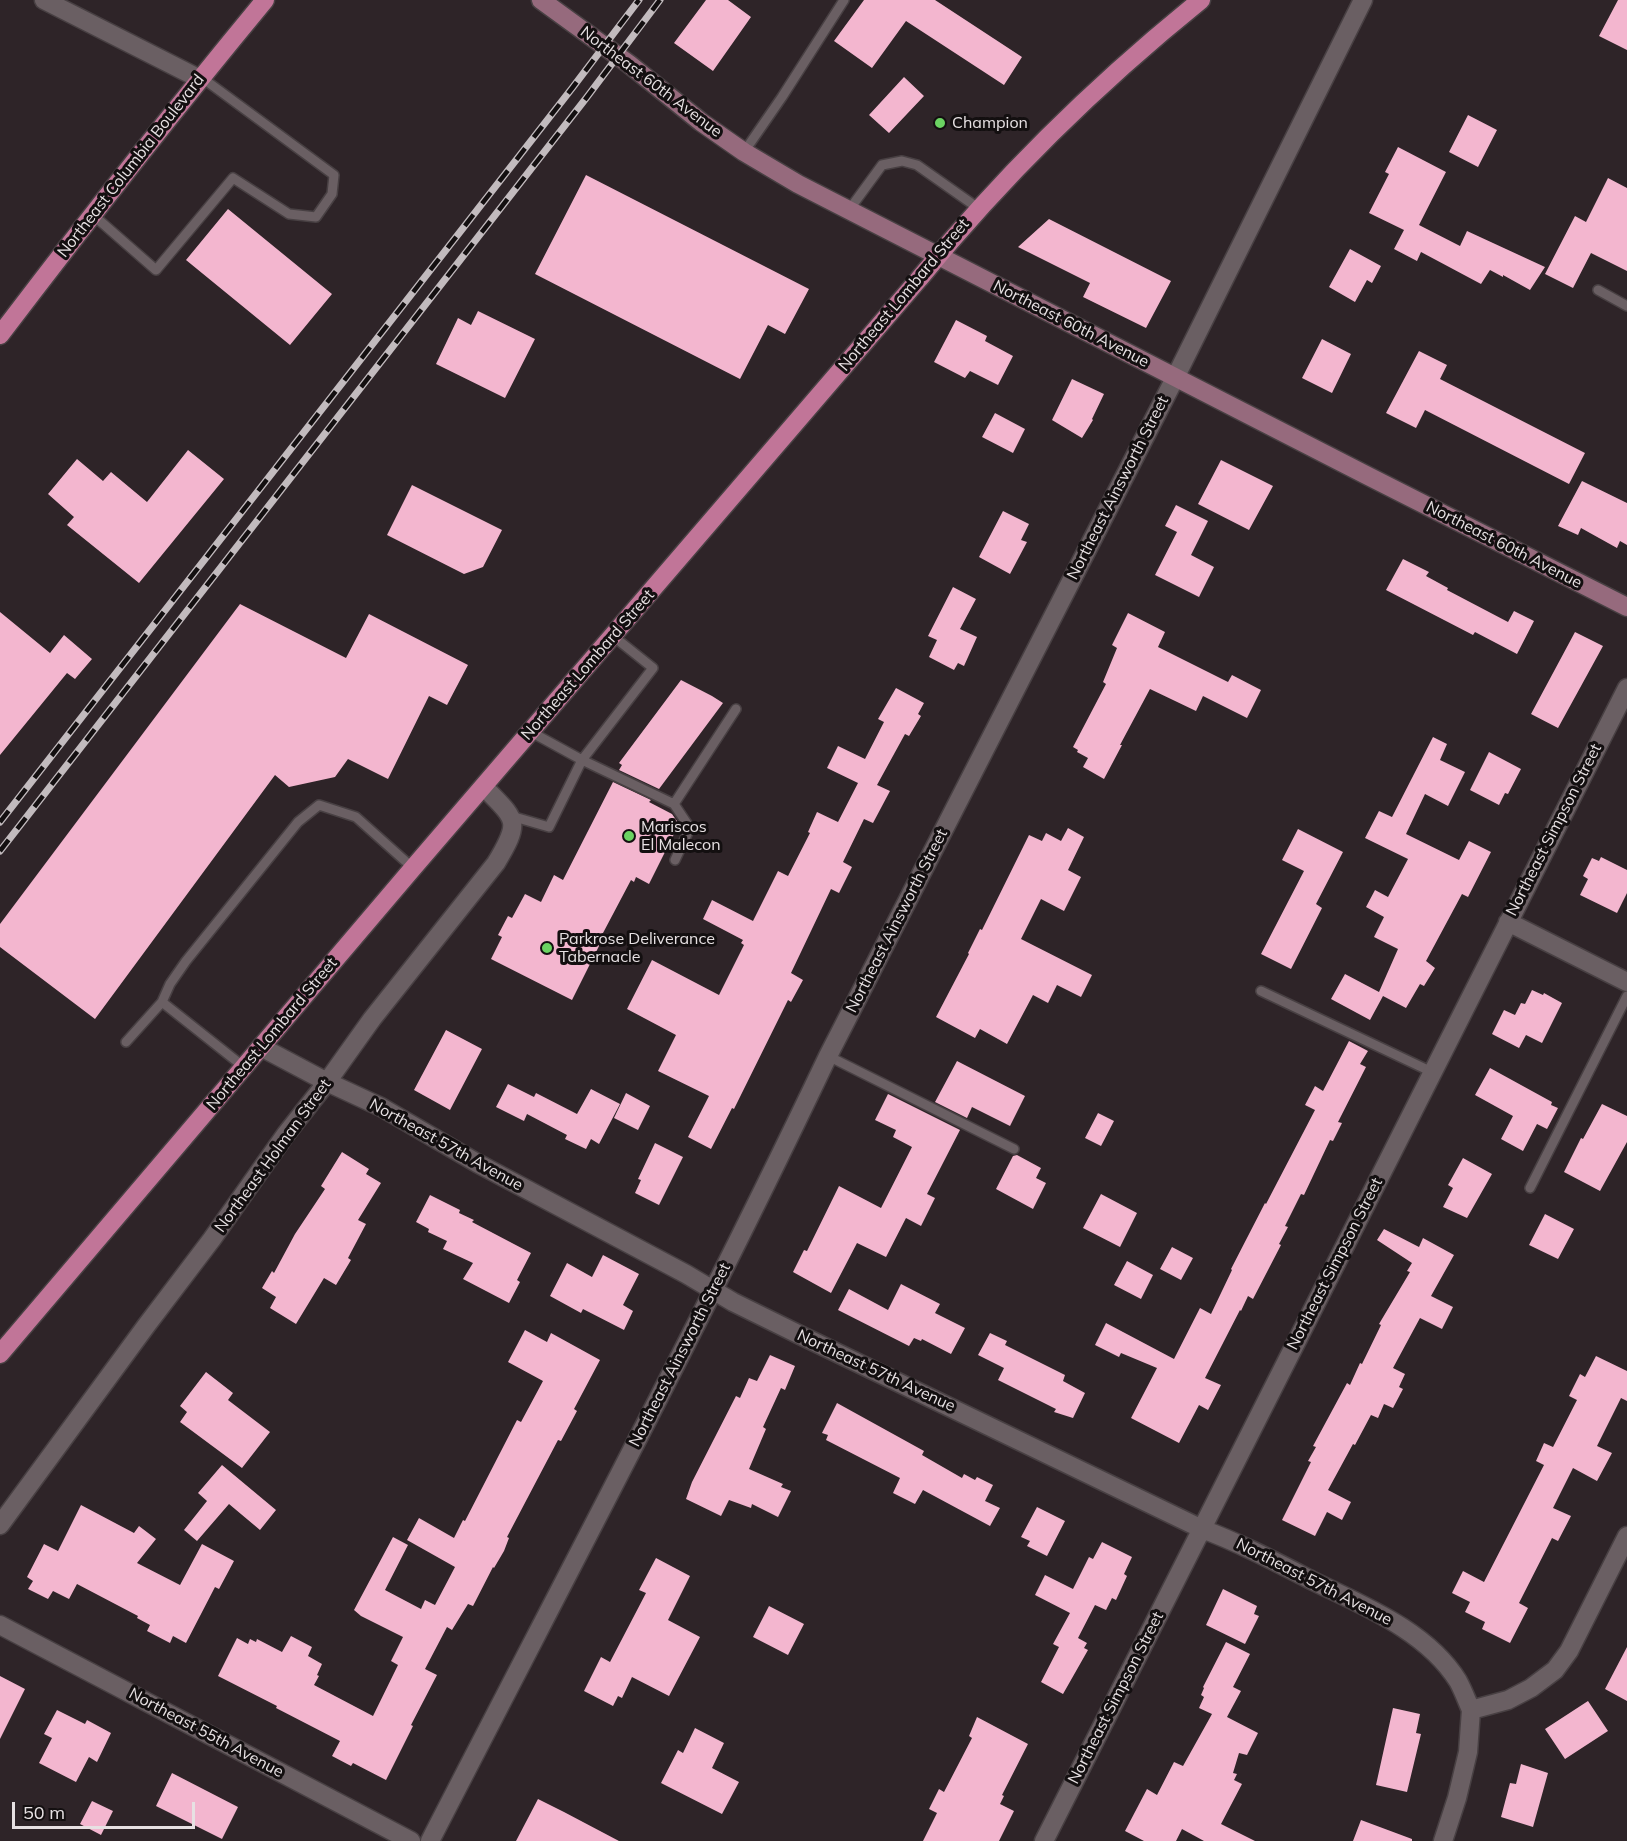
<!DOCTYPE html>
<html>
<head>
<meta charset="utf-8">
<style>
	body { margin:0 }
	#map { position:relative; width:1627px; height:1841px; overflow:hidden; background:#2e2428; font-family:Mulish,sans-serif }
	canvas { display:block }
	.scale { position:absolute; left:12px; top:1802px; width:183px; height:27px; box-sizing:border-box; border:3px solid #e7e1e3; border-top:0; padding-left:8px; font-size:18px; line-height:21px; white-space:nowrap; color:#e7e1e3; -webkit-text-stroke:4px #130f10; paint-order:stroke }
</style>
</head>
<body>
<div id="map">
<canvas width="1627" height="1841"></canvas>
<div class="scale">50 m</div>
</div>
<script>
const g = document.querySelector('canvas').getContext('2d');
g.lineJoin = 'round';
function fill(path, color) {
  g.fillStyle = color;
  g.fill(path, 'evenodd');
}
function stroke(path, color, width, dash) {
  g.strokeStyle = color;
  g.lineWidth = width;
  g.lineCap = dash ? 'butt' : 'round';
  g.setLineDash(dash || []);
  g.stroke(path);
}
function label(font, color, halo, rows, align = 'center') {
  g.font = font + ' Mulish,sans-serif';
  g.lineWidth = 6;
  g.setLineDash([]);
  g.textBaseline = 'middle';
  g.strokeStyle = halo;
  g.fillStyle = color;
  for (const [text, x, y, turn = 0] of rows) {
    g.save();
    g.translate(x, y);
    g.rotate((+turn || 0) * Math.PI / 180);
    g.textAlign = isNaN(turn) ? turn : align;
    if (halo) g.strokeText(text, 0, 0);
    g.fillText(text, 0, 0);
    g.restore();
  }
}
const building = new Path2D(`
	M706,0h22l23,17 -38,54 -39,-28z
	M864,0h71l87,57 -18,28 -98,-64 -34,47 -38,-27z
	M1618,0h9v50l-28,-14z
	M904,77l20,19 -35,37 -20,-18z
	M1468,115l29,15 -19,37 -29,-15z
	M1398,147l48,25 -27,53 41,21 7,-15 78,36 -15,23 -27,-15v2l-13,-7 -9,14 -60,-32 -4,9 -23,-12 10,-19 -35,-17 20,-39 -4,-2z
	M586,175l223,114 -24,45 -17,-9 -28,54 -205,-105z
	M1608,178l19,10v83l-36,-18 -18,35 -28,-14 30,-58 11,6z
	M228,209l104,85 -42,51 -104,-85z
	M1049,219l122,62 -25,47 -63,-31 7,-14 -72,-36z
	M1350,249l31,17 -9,17 -5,-3 -12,22 -26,-15z
	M478,311l57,28 -30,59 -69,-34 22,-46 13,7z
	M956,320l31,16 -2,5 28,15 -15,29 -28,-14 -5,7 -31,-16z
	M1322,339l29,15 -19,39 -30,-15z
	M1419,351l28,14 -7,14 145,74 -16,31 -144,-74 -9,18 -30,-15z
	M1072,379l32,15 -12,25 1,1 -11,18 -30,-18z
	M995,413l30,16 -12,24 -31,-16z
	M188,450l36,29 -85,104 -72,-58 7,-8 -26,-23 29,-35 26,22 8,-9 36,30z
	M1221,460l52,26 -24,44 -51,-26z
	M1582,481l45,22v42l-7,-4 -3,7 -36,-20 -3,7 -20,-9z
	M412,485l90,45 -19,37 -19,7 -77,-39z
	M1176,505l32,16 -17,34 23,12 -15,30 -44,-22 22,-43 -12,-6z
	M1003,511l26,13 -8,16 6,2 -17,32 -31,-17z
	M1403,559l26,13 -3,4 22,12 -1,2 61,32 6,-11 20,10 -17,33 -42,-22 -2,3 -87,-45z
	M953,587l23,12 -16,30 17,8 -13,29 -6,-3 -4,7 -25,-13 8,-17 -9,-4z
	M240,604l106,54 23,-44 99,51 -21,40 -18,-9 -41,83 -40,-20 -13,18 -46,10 -14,-12 -180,244 -95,-72v-23z
	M0,612l50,41 14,-18 28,24 -17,20 -8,-6 -67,82z
	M1128,613l37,19 -7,15 70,35 4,-7 29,15 -14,28 -44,-22 -7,15 -46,-22 -30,56h2l-18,34 -21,-12 5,-9 -11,-6 1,-2 -5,-3 33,-63 -3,-2 14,-34 -5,-3z
	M1575,632l28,14 -45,82 -27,-14z
	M681,680l31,16 11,7 -64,86 -40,-19 3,-5 -3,-2z
	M896,688l28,15 -6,11 3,2 -12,20 -4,-2 -28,51 13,6 -17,32 -9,-4 -21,43 9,5 -13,26 -8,-4 -40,84 12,7 -12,22 -3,-2 -54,109 -2,-1 -21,41 -23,-12 21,-41 -51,-25 18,-36 -49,-26 25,-49 67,35 25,-50 -3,-2 2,-3 -40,-21 9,-19 41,21 25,-50 10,5 22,-43 -2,-1 9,-20 21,10 20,-39 -31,-15 11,-22 27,13 19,-37 -6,-3z
	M1433,737l14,7 -7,16 25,12 -17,34 -23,-12 -19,40 53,26 10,-19 22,11 -23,45 -6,-3 -36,67 9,7 -11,18 -4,-2 -14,24 -23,-12 -13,24 -39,-21 14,-25 34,18 19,-43 -24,-12 10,-20 -18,-10 9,-17 13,7 20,-38 -43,-21 14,-27 13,6z
	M1489,752l32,17 -13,25 -3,-1 -6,12 -29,-15z
	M613,782l38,18 -2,2 23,12 7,10 -30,60 -13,-7 -2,5 -3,-2 -28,53 2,1 -33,66 -81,-41 11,-22 -4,-2 10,-19 4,2 13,-24 16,8 13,-27 9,5z
	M1068,828l16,9 -16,33 13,7 -17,34 -23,-12 -20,40 71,36 -11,22 -24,-12 -9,18 -15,-8 -26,49 -27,-15 -5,9 -39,-21 33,-63 -1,-1 12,-24 2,1 47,-95 13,6 4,-8 15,8z
	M1298,829l45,23 -27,52 6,4 -31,61 -30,-15 43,-83 -22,-11z
	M1601,857l26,13v23l-10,20 -37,-18 8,-16 -5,-3 9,-18 7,3z
	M1532,990l11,5 1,-2 18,10 -20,40 -16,-8 -7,13 -27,-14 12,-24 11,5 6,-12 4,1z
	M446,1030l36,19 -32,61 -36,-20z
	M1349,1041l19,10 -8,13 6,3 -28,55 4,1 -9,18 -3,-1 -26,55 -3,-1 -16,32 3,1 -9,17 2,1 -28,54 -5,-3 -7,15 -1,-1 -35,68 16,7 -13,25 -9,-5 -20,38 -48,-25 26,-50 -36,-15 -2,4 -24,-12 11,-22 68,36 26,-51 11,6 21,-44 -1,-1 34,-66 1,1 49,-94 -10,-5 10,-19 8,5z
	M957,1061l68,35 -15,30 -38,-19 -5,11 -32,-16z
	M1490,1068l62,34 -1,3 7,3 -11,21 -10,-5 -14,27 -22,-12 12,-23 -38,-21z
	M508,1084l26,13 2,-4 41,21 14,-25 29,15 -21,40 -8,-5 -5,10 -21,-10 2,-4 -40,-21 -3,7 -28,-14z
	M626,1093l24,13 -12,24 -24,-12z
	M888,1094l72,36 -33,64 8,4 -14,28 -15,-8 -20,39 -29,-14 -26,50 -38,-21 11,-22 3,1 32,-65 42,22 31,-61 -19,-10 3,-7 -21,-10z
	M1602,1104l25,12v26l-27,49 -36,-19 17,-34 2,1z
	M1098,1113l16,8 -13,25 -16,-8z
	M655,1143l28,14 -24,48 -24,-12 6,-13 -3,-1z
	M342,1152l27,17 -3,5 15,9 -23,37 8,4 -18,34 3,2 -15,25 -12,-7 -28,46 -26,-16 6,-11 -14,-9 10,-17 2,2 21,-39 30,-45 -4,-3z
	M1017,1155l24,13 -5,10 10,5 -13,26 -37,-20 17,-33z
	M1463,1158l29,16 -25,44 -24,-11 10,-19 -5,-3z
	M1101,1194l36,19 -17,34 -37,-19z
	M430,1195l30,15 -1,3 15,7 -2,2 59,31 -14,27 3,2 -11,21 -46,-24 10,-16 -30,-14 4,-8 -19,-9 1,-3 -13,-7z
	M1545,1214l29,15 -16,30 -29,-14z
	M1384,1229l35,18 4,-9 31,17 -23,41 22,11 -11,22 -22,-11 -27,50 12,6 -6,13 4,2 -10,19 -9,-4 -6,14 -7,-3 -16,30 -2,-1 -25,46 23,12 -9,18 -15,-8 -12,24 -33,-16 29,-58 -3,-1 8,-14 -3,-1 34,-63 3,2 10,-22 2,1 19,-39 -2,-1 31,-52 -3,-1 5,-8 -35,-23z
	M1172,1247l21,11 -12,22 -21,-11z
	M603,1255l36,19 -16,31 10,6 -9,19 -41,-21 -2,4 -31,-17 17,-33 25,14z
	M1127,1261l26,14 -12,24 -27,-14z
	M901,1284l39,20 -5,9 30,15 -14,26 -29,-15 -1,2 -7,-3 -5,8 -71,-36 11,-21 39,21z
	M525,1330l22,12 4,-9 49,27 -26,49 3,2 -16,30 -3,-1 -51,97 2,1 -5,13 -10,17 -1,-1 -20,39 -5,-2 -16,26 -5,-3 -22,42 12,6 -26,50 2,1 -27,54 -33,-17 -2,3 -19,-10 8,-15 -64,-33 1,-2 -59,-30 19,-38 11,6 2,-5 6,3 1,-3 25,13 9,-16 21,11 -4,9 14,8 -5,11 2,1 -5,9 59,31 25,-51 -7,-4 12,-24 -42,-21 -7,-6 39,-73 15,8 -23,45 36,19 4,-9 10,5 20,-38 -48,-27 12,-22 35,20 9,-18 2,1 52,-101 4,2 22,-41 -35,-19z
	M990,1333l17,8 -2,4 60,30 -2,6 22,12 -12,25 -19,-6 2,-3 -58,-29 6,-12 -26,-13z
	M770,1355l25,11 -10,24 -4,-2 -18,39 3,2 -17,40 34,15 -2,3 10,4 -13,26 -26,-13 -1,4 -22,-8 -8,16 -35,-17 6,-17 44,-86 4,2 9,-20 8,3z
	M1596,1356l31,15v30l-6,-3 -24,48 15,7 -15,28 -24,-13 -20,40 18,8 -13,25 -6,-3 -33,65 9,5 -18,35 -28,-14 3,-7 -20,-10 5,-10 -18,-9 11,-22 21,11 60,-117 -8,-4 8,-18 9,4 24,-47 -8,-4 11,-22 5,3z
	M206,1372l27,21 -5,7 42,32 -28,36 -62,-46 7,-10 -7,-6z
	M837,1403l87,48 -2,4 40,23 2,-4 11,6 2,-3 16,8 -8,16 15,7 -10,18 -67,-36 -8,14 -22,-11 7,-15 -74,-38 2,-5 -6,-2z
	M222,1465l54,45 -16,20 -31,-26 -32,37 -13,-11 23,-29 -9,-8z
	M81,1505l53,28 5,-7 17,13 -19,24 43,22 22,-41 32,17 -15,28 -4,-2 -29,56 -13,-7 -3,7 -23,-12 3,-6 -13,-7 1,-2 -61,-32 -8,15 -16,-8 -5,8 -20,-10 5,-8 -6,-4 17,-33 14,7z
	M1037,1507l28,14 -18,35 -20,-10 3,-5 -9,-4z
	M1102,1542l30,15 -8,17 3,2 -11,24 -4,-2 -6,12 -11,-5 -17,33 9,5 -3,5 4,2 -25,44 -22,-12 18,-35 -6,-3 17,-31 -35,-18 10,-20 28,14 16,-32 4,2z
	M656,1558l34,18 -22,44 32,17 -31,59 -37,-19 -10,21 -4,-2 -5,10 -29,-15 17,-34 9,5 36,-69 -7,-3z
	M1223,1589l34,17 -3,8 5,2 -14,28 -39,-19z
	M769,1606l35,18 -16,31 -35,-18z
	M1226,1642l24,12 -17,33 8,4 -14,26 31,16 -11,22 -8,-2 -6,20 4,1 -3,6 8,4 -21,40 34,17h-51l-22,-12 -6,12h-32l-19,-10 22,-42 10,6 17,-33 9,4 29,-52 -13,-6 5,-11 -3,-2 3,-7 -1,-1z
	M1627,1647v54l-22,-12z
	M0,1676l25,13 -25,50z
	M1588,1701l20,30 -43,28 -20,-30z
	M1393,1708l27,6 -4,19 5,1 -14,58 -31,-7z
	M57,1710l28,14 2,-4 24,13 -14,29 -8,-5 -13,25 -37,-19 13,-25 -8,-4z
	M977,1717l51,27 -26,51 2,1 -4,8 14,7 -15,30h-76l14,-28 -8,-4 10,-20 5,3 28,-54 -3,-2z
	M695,1728l29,15 -12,25 27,14 -17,32 -61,-31 17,-33 5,3z
	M1521,1764l27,9 -15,54 -32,-10 9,-34 6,1z
	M172,1773l66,34 -16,32 -66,-33z
	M538,1799l26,13 55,29h-103z
	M92,1801l21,10 -12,24 -21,-11z
	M1361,1820l51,19v2h-59z`);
const lane = new Path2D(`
	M744,152l38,-55 62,-97
	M849,210l33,-45 20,-4 15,4 61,43
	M92,214l64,56 77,-92 56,36 27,3 16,-23 2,-19 -133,-98
	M1598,290l29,16
	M531,732l51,28 92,44 62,-95
	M674,804l16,24 -15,32
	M511,816l38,11 33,-67 71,-92 -40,-32
	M1261,991l171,81
	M126,1042l36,-40
	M828,1056l186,93
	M244,1067l-82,-65 8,-18 16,-23 112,-139 21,-17 37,12 57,51
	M1530,1188l97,-192`);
const street = new Path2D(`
	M44,0l156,79
	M1508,922l119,60
	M261,1047l66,35 54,25 96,56 209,111 47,28 67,33 402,194c38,14 74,33 111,52 51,25 114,50 145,100 5,9 9,20 13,29
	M0,1525l146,-199 66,-87 74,-105 41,-52 45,-63 124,-156c26,-43 20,-43 -12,-76
	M0,1625l411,216
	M430,1841c134,-261 272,-520 398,-785l347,-678 188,-378
	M1044,1841l583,-1153
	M1443,1841l14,-43 11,-46 3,-42 37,-10 23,-12 24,-18 14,-19 58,-115`);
const secondary = new Path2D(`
	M541,0l88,64 72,58 43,30 54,32 570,292 259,131`);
const primary = new Path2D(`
	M0,335c86,-113 174,-225 265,-335
	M0,1354l413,-486 506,-589c84,-103 179,-196 282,-279`);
const rail = new Path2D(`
	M0,822l573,-735 66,-87
	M0,851l587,-754 73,-97`);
const markers = [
	[940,123,6,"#6bd362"],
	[629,836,6,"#6bd362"],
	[547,948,6,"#6bd362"]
];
const streetNames = [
	["Northeast 60th Avenue",651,82,37],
	["Northeast Columbia Boulevard",131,166,-52],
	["Northeast Lombard Street",904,295,-50],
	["Northeast 60th Avenue",1071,324,27],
	["Northeast Ainsworth Street",1118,488,-63],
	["Northeast 60th Avenue",1504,545,27],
	["Northeast Lombard Street",588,665,-49],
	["Northeast Simpson Street",1554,830,-63],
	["Northeast Ainsworth Street",897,921,-63],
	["Northeast Lombard Street",272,1034,-50],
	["Northeast 57th Avenue",446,1145,29],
	["Northeast Holman Street",273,1156,-54],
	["Northeast Simpson Street",1335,1264,-63],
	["Northeast Ainsworth Street",680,1355,-63],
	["Northeast 57th Avenue",876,1371,25],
	["Northeast 57th Avenue",1314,1582,27],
	["Northeast Simpson Street",1116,1698,-63],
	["Northeast 55th Avenue",206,1733,28]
];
const poiNames = [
	["Champion",952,123],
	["Mariscos",641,827],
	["El Malecon",641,845],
	["Parkrose Deliverance",559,939],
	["Tabernacle",559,957]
];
fill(building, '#f3b6cf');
stroke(lane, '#484043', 12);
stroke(street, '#484043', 21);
stroke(secondary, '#484043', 21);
stroke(primary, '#484043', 21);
stroke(lane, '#6a5f63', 9);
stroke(street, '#6a5f63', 18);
stroke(secondary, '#966a7d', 18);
stroke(primary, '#c17598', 18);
stroke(rail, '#c2bbbe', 7);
stroke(rail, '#130f10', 4.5, [14]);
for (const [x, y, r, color] of markers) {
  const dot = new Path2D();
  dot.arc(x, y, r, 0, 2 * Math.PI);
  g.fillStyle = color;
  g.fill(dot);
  stroke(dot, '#130f10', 2);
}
label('16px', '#e7e1e3', '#130f10', streetNames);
label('16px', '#e7e1e3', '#130f10', poiNames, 'left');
</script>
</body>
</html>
